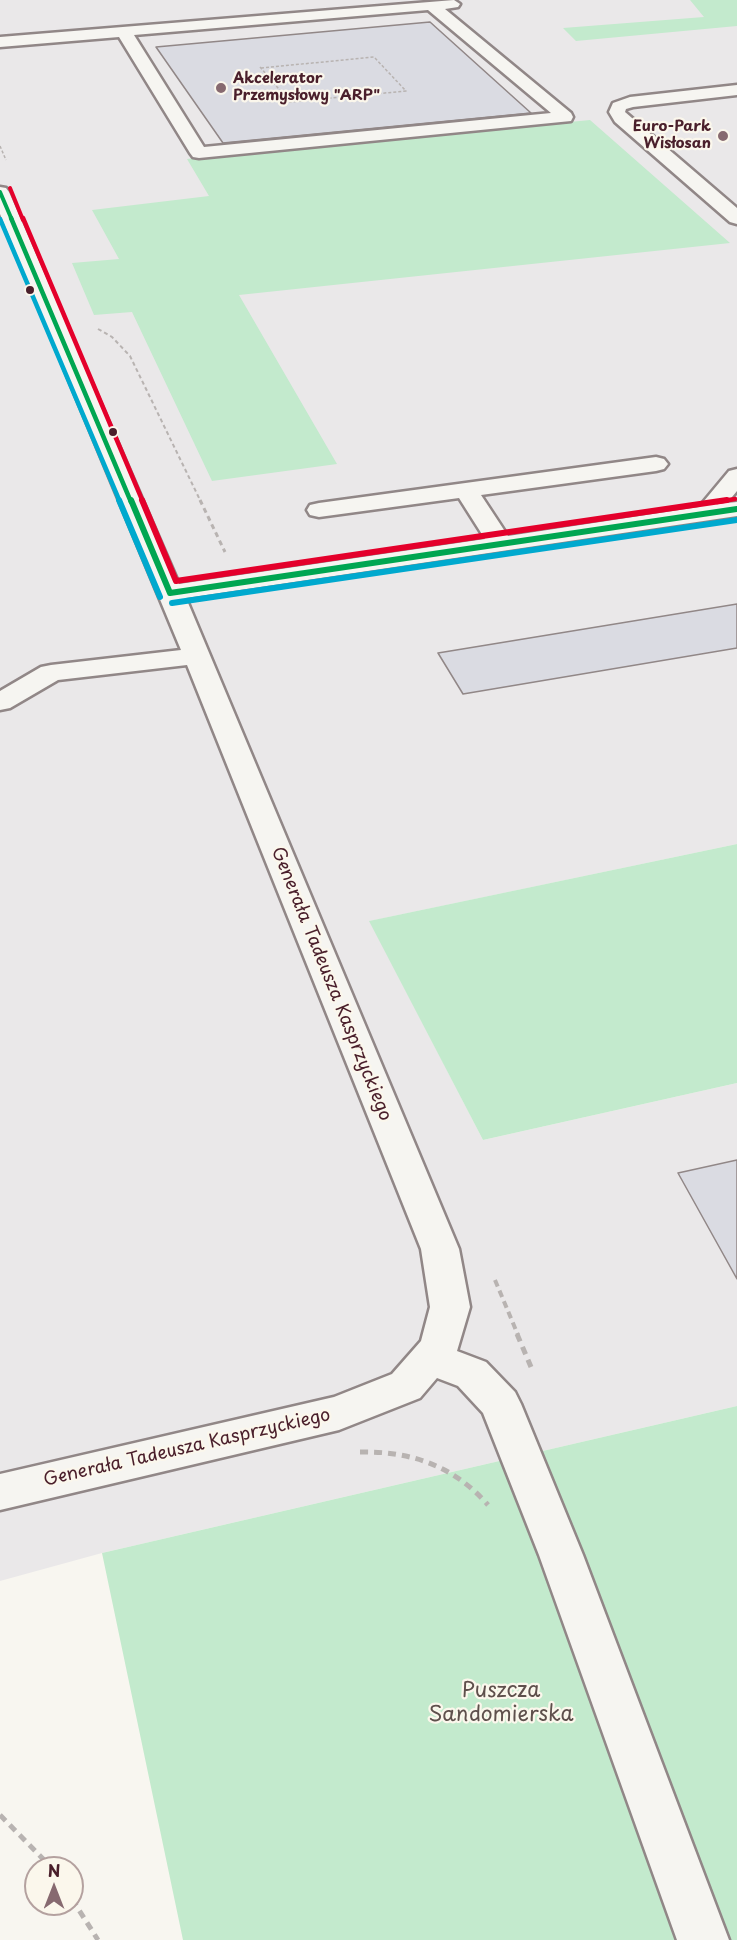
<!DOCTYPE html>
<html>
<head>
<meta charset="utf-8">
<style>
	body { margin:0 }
	#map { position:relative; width:737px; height:1940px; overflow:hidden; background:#f8f6f0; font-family:"Playpen Sans",sans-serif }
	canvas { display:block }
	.north { position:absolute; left:24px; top:1856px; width:60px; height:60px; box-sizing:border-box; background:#fbf7ec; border:2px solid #b4a19f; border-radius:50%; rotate:0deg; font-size:16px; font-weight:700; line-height:24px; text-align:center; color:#4a1f2b }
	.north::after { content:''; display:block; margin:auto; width:21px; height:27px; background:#876a70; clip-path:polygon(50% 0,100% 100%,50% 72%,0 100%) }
</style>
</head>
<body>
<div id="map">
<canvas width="737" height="1940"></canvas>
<div class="north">N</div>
</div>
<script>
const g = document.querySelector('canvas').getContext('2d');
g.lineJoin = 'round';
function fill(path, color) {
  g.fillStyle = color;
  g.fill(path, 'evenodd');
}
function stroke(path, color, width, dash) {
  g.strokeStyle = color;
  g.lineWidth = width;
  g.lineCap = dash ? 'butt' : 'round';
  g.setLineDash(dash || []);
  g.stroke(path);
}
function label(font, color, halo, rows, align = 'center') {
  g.font = font + ' "Playpen Sans",sans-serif';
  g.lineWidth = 4.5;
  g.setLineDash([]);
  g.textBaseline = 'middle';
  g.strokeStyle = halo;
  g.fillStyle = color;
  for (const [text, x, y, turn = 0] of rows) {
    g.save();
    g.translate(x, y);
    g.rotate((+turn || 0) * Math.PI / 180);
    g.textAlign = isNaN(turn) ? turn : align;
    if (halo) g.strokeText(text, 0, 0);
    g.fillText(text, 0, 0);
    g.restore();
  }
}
const built = new Path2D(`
	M0,0h737v844l-367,77 113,219 254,-57v323l-635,147 -102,28z`);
const green = new Path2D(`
	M690,0h47v26l-161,15 -13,-13 141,-11z
	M590,120l140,123 -491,52 98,169 -125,17 -80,-169 -38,3 -22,-52 47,-4 -27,-49 117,-14 -22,-37z
	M737,844v239l-254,57 -114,-219z
	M737,1406v534h-554l-81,-387z`);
const building = new Path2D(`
	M430,22l101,91 -308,30 -67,-96z
	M737,604v44l-274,46 -25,-41z
	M737,1160v119l-59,-106z`);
const pathFar4 = new Path2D(`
	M260,67l30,35
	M261,68l113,-11 32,34 -116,11
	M0,146l6,14`);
const pathFar3 = new Path2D(`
	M98,329l14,8 18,19 71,146`);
const pathFar2 = new Path2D(`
	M200,500l25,52`);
const pathFar1 = new Path2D(`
	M495,1280l23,55`);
const path = new Path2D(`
	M517,1334l14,33
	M360,1452c51,-1 94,14 128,53
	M0,1815l52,53
	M72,1899l26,41`);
const minor = new Path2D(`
	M454,0l6,4 -2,3 -13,2 126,104 2,4 -2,4 -372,37 -6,-1 -3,-4 -71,-116 -119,10v-10zM428,10l123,103 -347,34 -70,-112z
	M737,85v10l-104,12 -7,2 -1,3 112,96v16l-7,-2 -115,-100 -6,-10 4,-9 17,-6z
	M0,187l6,1 3,4 170,392 306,-45 -26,-41 -140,19 -9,-2 -3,-5 3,-5 9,-2 337,-46 8,2 4,5 -4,5 -8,2 -175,24 27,41 191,-29 30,-36 8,-2v22l-10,12 10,-1v14l-551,82 273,651 11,58 -13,44 29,11 29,30 6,12 62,151 146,385h-52l-138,-385 -56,-142 -25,-27 -21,-8 -17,20 -81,32 -339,80v-36l334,-77 58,-23 29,-33 9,-34 -9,-58 -234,-584 -129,15 -48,28 -10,2v-19l41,-24 10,-2 130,-15 -181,-436z`);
const bus1Far2 = new Path2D(`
	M0,192l12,28`);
const bus1Far1 = new Path2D(`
	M11,218l120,284`);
const bus1 = new Path2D(`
	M131,500l39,93
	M170,593l567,-84`);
const bus2Far1 = new Path2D(`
	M0,219l120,283`);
const bus2 = new Path2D(`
	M119,500l41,97
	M172,603l565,-83`);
const bus3Far2 = new Path2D(`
	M10,188l13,32`);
const bus3Far1 = new Path2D(`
	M23,218l120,284
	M717,502l18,-3`);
const bus3 = new Path2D(`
	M142,500l34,81 551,-81`);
const markers = [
	[221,88,6,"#876a70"],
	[723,136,6,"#876a70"],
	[30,290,5,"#4a1f2b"],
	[113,432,5,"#4a1f2b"]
];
const farPoinames = [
	["Akcelerator",233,79],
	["Przemysłowy \"ARP\"",233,96],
	["Euro-Park",711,127,"right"],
	["Wisłosan",711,144,"right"]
];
const streetNames = [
	["Generała Tadeusza Kasprzyckiego",331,984,68],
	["Generała Tadeusza Kasprzyckiego",187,1448,-13]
];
const nearParknames = [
	["Puszcza",501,1691],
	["Sandomierska",501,1715]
];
fill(built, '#eae8e9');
fill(green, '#c3eacd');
fill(building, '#dadbe2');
stroke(building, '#918787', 1.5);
stroke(minor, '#918787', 5);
stroke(pathFar4, '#b8b3b1', 1.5, [3, 2]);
stroke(pathFar3, '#b8b3b1', 2, [4, 3]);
stroke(pathFar2, '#b8b3b1', 3, [5, 4]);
stroke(pathFar1, '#b8b3b1', 4, [7, 4.5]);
stroke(path, '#b8b3b1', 5, [8, 6]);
fill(minor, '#f6f5f1');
stroke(bus1Far2, '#00a651', 4);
stroke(bus1Far1, '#00a651', 4.5);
stroke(bus1, '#00a651', 6);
stroke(bus2Far1, '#00a9ce', 4.5);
stroke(bus2, '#00a9ce', 6);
stroke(bus3Far2, '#e4002b', 4);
stroke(bus3Far1, '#e4002b', 4.5);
stroke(bus3, '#e4002b', 6);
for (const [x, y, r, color] of markers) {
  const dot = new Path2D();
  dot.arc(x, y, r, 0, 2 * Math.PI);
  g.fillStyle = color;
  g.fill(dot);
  stroke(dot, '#fbf7ec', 2);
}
label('bold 15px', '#4a1f2b', '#fbf7ec', farPoinames, 'left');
label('18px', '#4a1f2b', '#fbf7ec', streetNames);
label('21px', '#5e504c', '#fbf7ec', nearParknames);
</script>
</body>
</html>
